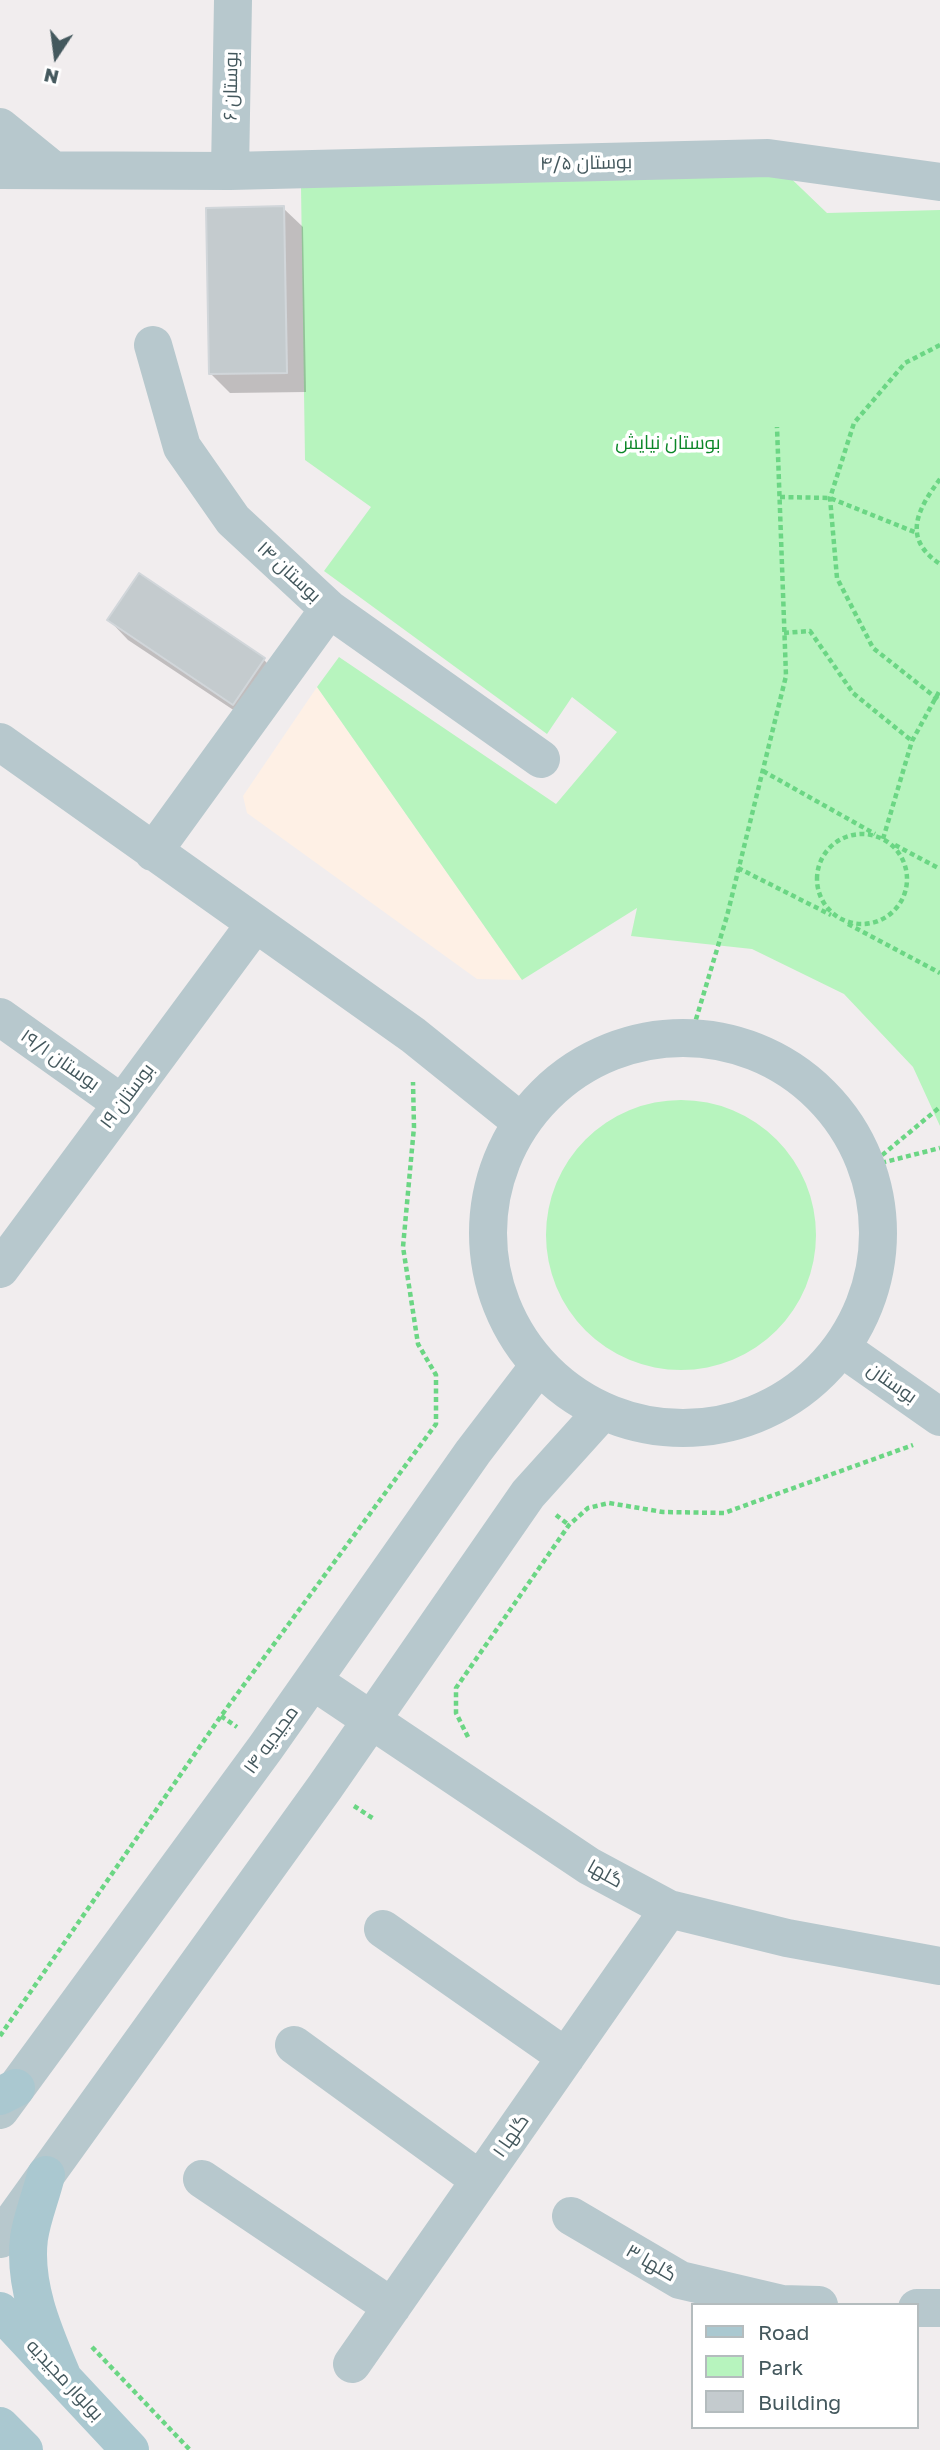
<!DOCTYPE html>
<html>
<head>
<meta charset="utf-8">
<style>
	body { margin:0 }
	#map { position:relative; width:940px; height:2450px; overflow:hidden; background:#f1edee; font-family:"Golos Text",sans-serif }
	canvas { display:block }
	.legend { position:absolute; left:691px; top:2303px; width:228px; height:126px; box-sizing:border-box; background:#fff; border:2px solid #b4bcbe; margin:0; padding:9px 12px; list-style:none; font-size:21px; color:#44585d }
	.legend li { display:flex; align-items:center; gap:14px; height:35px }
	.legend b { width:35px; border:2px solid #b4bcbe }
	.north { position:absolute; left:21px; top:21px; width:70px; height:70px; -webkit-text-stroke:5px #fff; paint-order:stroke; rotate:193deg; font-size:19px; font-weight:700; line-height:28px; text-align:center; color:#44585d }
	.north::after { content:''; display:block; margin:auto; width:24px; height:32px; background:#44585d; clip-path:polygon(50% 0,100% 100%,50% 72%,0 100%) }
</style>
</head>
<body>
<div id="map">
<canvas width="940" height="2450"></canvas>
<ul class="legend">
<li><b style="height:9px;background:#aac8d0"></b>Road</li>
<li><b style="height:19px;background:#b7f4be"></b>Park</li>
<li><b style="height:19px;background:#c4cbce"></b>Building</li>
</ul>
<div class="north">N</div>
</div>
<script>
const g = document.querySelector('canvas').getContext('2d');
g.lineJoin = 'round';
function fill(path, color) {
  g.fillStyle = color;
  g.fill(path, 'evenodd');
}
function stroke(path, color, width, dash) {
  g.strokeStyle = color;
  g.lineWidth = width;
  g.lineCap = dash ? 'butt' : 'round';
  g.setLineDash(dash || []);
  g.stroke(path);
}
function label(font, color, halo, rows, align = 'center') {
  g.font = font + ' "Golos Text",Cairo,sans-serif';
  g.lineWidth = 7;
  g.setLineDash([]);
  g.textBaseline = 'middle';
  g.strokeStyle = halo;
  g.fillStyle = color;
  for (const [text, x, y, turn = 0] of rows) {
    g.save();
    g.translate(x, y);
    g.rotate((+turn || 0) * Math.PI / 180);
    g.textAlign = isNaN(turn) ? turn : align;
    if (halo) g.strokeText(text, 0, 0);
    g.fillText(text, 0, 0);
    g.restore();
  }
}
const commercial = new Path2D(`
	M317,687l205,293 -45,-1 -230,-166 -4,-17z`);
const green = new Path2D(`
	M778,166l49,47 113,-3v916l-27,-59 -69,-73 -92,-45 -121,-13 6,-28 -115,72 -205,-293 22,-30 217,147 61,-72 -45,-35 -25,37 -223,-163 47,-64 -66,-47 -4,-274z
	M546 1235a135 135 0 1 1 270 0a135 135 0 1 1-270 0Z`);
const shadow = new Path2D(`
	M283,208l20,19 3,165 -76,1 -19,-19z
	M109,620l154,39 20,20 -30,44 -125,-83z`);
const building = new Path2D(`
	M284,206l3,167 -78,1 -3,-166z
	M139,573l126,85 -32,47 -126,-85z`);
const path = new Path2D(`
	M940,345l-35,18 -51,60 -24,75 7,80 36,70 67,53
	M940,479c-22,30 -39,59 0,85
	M780,497l50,1 87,35
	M784,633l26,-2 43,62 59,48
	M763,771l112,63
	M817 879a45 45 0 1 1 90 0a45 45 0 1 1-90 0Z
	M883,839l29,-98 28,-51
	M895,845l45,24
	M738,868l93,47
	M848,924l92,49
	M691,1036l36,-120 59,-240 -9,-249
	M873,1165l67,-17
	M869,1166l71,-59
	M556,1515l13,10
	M221,1716l16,11
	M468,1737l-12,-24v-25l113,-163 19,-17 21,-5 54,9 61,1 189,-68
	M354,1806l20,13
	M0,2036l221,-320 215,-292v-49l-18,-31 -15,-97 11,-120 -1,-45
	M92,2347l98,103`);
const minor = new Path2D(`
	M0,127l53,43
	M0,170l230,1 538,-13 172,24
	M230,171l3,-171
	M153,345l29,102 51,73 96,89 -176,243
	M329,609l212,150
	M0,742l413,293 107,86
	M0,1017l121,86
	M488 1233a195 195 0 1 1 390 0a195 195 0 1 1-390 0Z
	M0,1269l255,-345
	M843,1349l97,68
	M313,1681l276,185 80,43 118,29 153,28
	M383,1929l183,128
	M294,2045l186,135
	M0,2110l266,-363 207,-295 65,-85
	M202,2179l190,128
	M571,2216l109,64 102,24 37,1
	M0,2239l325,-452 203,-293 74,-82
	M917,2308h23
	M352,2364l317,-455`);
const major = new Path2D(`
	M0,2096l16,-8
	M46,2175c-5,21 -14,42 -17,63 -6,49 16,97 34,140
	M0,2311l130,139
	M0,2426l24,24`);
const streetNames = [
	["بوستان ۶",231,86,-89],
	["بوستان ۴/۵",586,163,-1],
	["بوستان ۱۴",289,572,43],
	["بوستان ۱۹/۱",60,1060,35],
	["بوستان ۱۹",127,1096,-53],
	["بوستان",892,1383,35],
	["مجیدیه ۱۴",271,1740,-54],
	["گلها",605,1874,29],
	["گلها ۱",511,2136,-55],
	["گلها ۳",651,2263,30],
	["بولوار مجیدیه",65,2380,47]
];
const parkNames = [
	["بوستان نیایش",668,443]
];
fill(commercial, '#fef0e5');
fill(green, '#b7f4be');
fill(shadow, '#0003');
fill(building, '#c4cbce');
stroke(building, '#d1d6da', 2);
stroke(path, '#6bd684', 4.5, [5, 3.5]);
stroke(minor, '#b7c8cd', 38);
stroke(major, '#aac8d0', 38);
label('19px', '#44585d', '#fff', streetNames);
label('19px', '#0c8728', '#fff', parkNames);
</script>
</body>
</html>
